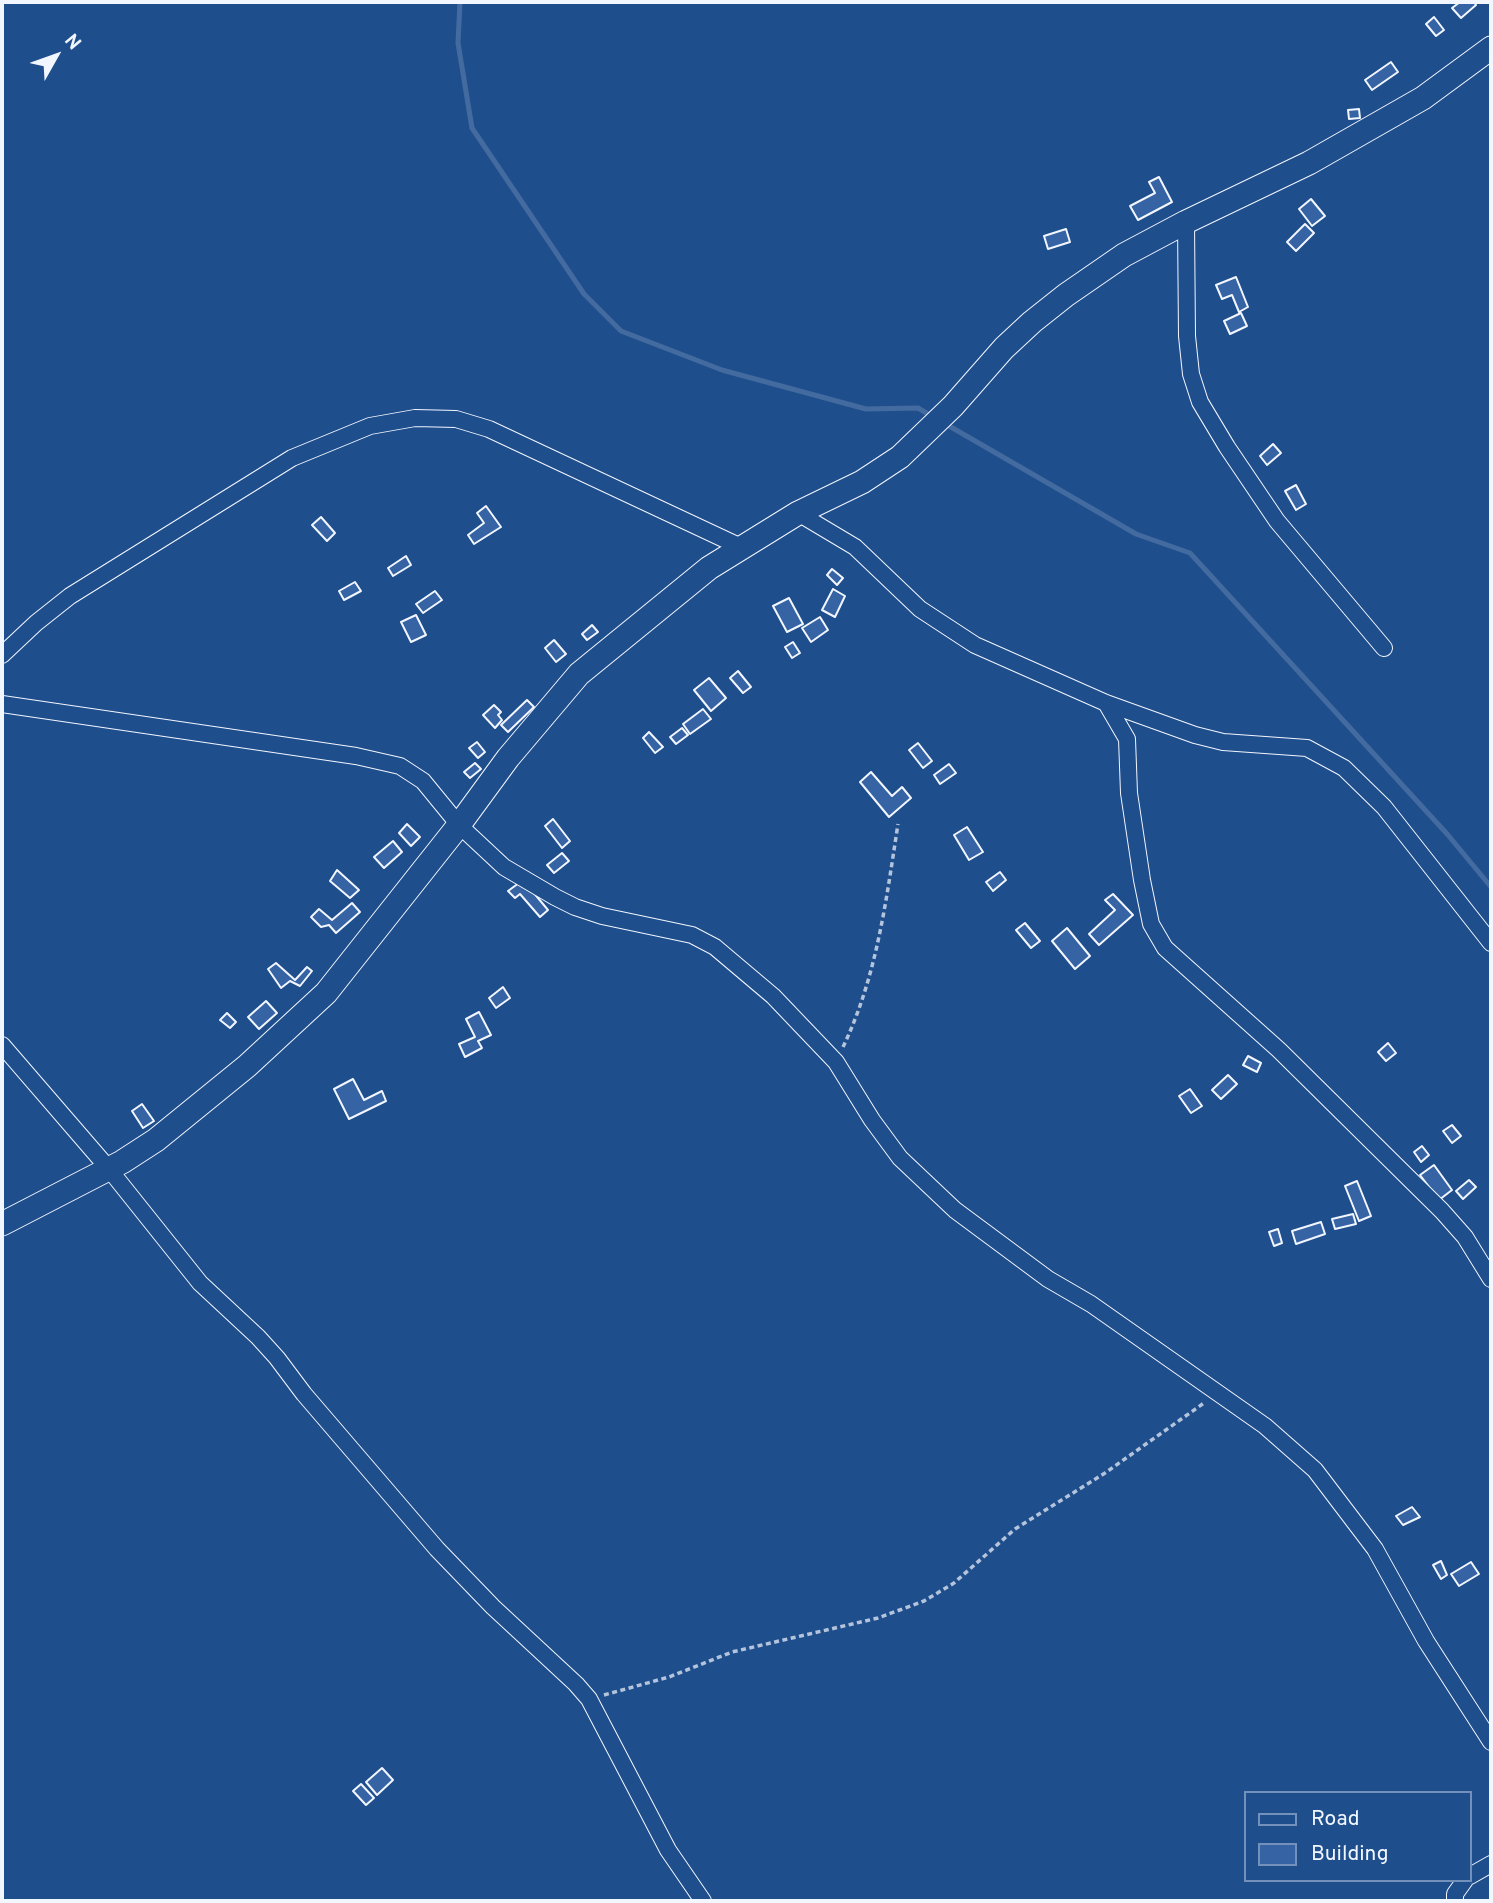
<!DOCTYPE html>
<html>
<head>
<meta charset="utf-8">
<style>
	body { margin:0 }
	#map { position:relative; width:1493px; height:1903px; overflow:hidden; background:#1f4e8c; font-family:Overpass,sans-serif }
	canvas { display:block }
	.frame { position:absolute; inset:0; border:4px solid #f2f6ff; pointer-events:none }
	.legend { position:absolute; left:1244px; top:1791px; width:228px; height:91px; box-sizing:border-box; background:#1f4e8c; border:2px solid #7391ba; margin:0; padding:9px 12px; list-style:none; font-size:21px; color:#f2f6ff }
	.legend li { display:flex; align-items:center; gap:14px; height:35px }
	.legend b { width:35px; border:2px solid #7391ba }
	.north { position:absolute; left:21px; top:21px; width:70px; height:70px; -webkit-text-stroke:5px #1f4e8c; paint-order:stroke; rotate:50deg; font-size:19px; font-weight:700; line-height:28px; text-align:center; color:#f2f6ff }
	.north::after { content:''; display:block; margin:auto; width:24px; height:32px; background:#f2f6ff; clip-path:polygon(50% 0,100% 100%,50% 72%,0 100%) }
</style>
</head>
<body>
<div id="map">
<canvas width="1493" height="1903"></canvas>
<div class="frame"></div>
<ul class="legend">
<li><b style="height:9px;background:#1f4e8c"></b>Road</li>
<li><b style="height:19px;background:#3563a3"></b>Building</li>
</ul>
<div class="north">N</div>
</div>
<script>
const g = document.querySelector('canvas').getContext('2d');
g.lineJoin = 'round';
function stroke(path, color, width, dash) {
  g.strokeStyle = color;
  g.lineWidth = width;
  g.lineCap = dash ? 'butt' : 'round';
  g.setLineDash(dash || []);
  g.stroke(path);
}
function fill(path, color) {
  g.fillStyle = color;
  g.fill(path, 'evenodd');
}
const stream = new Path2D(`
	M460,2l-2,41 14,85 112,166 37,37 101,39 144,39 52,-1 15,9
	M944,423l192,111 54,19 258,282 43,52`);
const building = new Path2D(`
	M1460,2h14l2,3 -15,13 -9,-10z
	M1434,17l10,13 -8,6 -10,-12z
	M1391,62l7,10 -26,18 -7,-10z
	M1359,109l1,9 -11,1 -1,-9z
	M1159,177l13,25 -34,18 -8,-14 25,-13 -6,-11z
	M1311,199l14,17 -13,10 -13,-17z
	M1305,224l9,9 -18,18 -9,-9z
	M1066,229l4,13 -22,7 -4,-13z
	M1236,277l12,30 -9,5 -7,-17 -10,4 -6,-14z
	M1241,313l6,13 -17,8 -6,-13z
	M1273,444l8,9 -14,12 -7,-9z
	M1296,485l10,19 -10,6 -11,-19z
	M486,506l15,21 -27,17 -6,-9 16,-12 -7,-10z
	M321,517l14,16 -8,8 -15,-16z
	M406,556l5,9 -18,11 -5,-8z
	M832,569l11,9 -6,7 -10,-10z
	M355,582l6,9 -17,9 -5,-9z
	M833,589l12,7 -10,21 -13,-7z
	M435,591l7,9 -19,13 -7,-9z
	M789,598l14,26 -16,8 -14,-26z
	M416,615l10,20 -15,7 -10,-20z
	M820,617l8,13 -17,12 -9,-14z
	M592,625l6,7 -11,8 -5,-6z
	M554,640l12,14 -10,8 -11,-14z
	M793,642l7,11 -8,5 -7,-11z
	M738,671l13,16 -8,6 -13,-15z
	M709,678l17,20 -15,13 -17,-21z
	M527,700l7,7 -26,25 -7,-7z
	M494,705l7,7 -3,3 4,5 -7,8 -12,-13z
	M703,709l8,10 -21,15 -7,-10z
	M682,728l6,7 -12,9 -6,-7z
	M649,732l14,15 -8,6 -12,-15z
	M477,742l8,10 -7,6 -9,-10z
	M918,743l14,18 -9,7 -14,-18z
	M475,763l6,6 -11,9 -6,-6z
	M949,764l7,9 -16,11 -6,-9z
	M871,772l21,24 10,-9 9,11 -22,19 -29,-35z
	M553,819l17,22 -8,7 -17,-22z
	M407,824l13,13 -9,9 -12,-13z
	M967,827l16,25 -14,8 -15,-25z
	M393,841l9,11 -18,16 -10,-11z
	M562,853l7,8 -15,12 -7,-8z
	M337,870l22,20 -9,8 -20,-17z
	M1000,872l6,8 -13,11 -7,-9z
	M523,880l25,30 -8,7 -20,-23 -5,4 -7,-7z
	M1113,894l20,21 -34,30 -10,-11 26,-24 -10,-10z
	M352,903l8,9 -24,21 -7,-8 -8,2 -10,-10 8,-8 13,11z
	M1025,923l15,18 -9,7 -15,-18z
	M1067,928l23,28 -15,13 -23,-28z
	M276,963l19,17 12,-13 5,4 -12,15 -10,-5 -9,7 -13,-19z
	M503,987l7,11 -14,10 -7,-10z
	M266,1001l11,12 -18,16 -11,-12z
	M479,1012l12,23 -13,6 4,7 -17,9 -6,-13 16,-7 -9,-18z
	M227,1013l9,9 -6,6 -10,-8z
	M1388,1043l8,10 -10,8 -8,-9z
	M1248,1056l13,7 -4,9 -14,-7z
	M1228,1075l9,9 -16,15 -9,-9z
	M353,1079l11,21 18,-9 4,10 -37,18 -15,-30z
	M1190,1089l12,17 -11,7 -12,-17z
	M142,1104l12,17 -11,7 -11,-17z
	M1452,1125l9,11 -9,7 -9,-12z
	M1422,1146l7,9 -8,7 -7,-10z
	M1434,1165l18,25 -13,10 -19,-25z
	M1469,1180l7,7 -13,12 -7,-8z
	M1357,1181l14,35 -12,5 -14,-35z
	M1353,1214l3,10 -21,5 -3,-10z
	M1321,1222l4,12 -29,10 -4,-13z
	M1278,1229l4,14 -8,3 -5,-14z
	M1412,1507l8,10 -17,8 -7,-9z
	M1441,1561l6,14 -6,4 -8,-14z
	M1471,1562l8,12 -20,12 -8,-12z
	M382,1768l11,12 -16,15 -11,-13z
	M361,1784l13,14 -8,7 -13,-14z`);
const path = new Path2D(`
	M843,1047c34,-71 43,-146 55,-223
	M604,1695l65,-18 63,-25 146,-34 46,-17 30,-18 61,-54 90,-56 99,-70`);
const street = new Path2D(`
	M1186,222l1,114 4,38 9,28 27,45 50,74 107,127
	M798,513l57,34 65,62 55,36 131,58 89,32 28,7 84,6 37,20 40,39 107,136
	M2,655l34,-32 34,-27 222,-138 78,-32 45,-8 41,1 33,10 252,118
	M1106,703l21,36 2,54 13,87 9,44 14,24 114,102 163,161 23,26 26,42
	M2,704l354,52 44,10 23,15 36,44 45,42 51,30 20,10 27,9 90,19 23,12 58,49 63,66 36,58 28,38 55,52 93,69 43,25 174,122 50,44 60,79 51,92 65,101
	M2,1045l107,124 91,114 58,54 19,21 27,36 133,155 56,58 83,77 13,15 79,151 35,51
	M1470,1876l21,-12
	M1455,1901v-7l10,-14`);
const secondary = new Path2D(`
	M2,1224l120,-62 34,-22 91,-74 79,-73 133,-168 49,-67 71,-84 130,-106 89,-55 64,-31 38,-25 53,-51 51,-58 28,-26 34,-27 58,-40 62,-33 123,-59 114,-65 68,-50`);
stroke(stream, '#446ba0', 5);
fill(building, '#3563a3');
stroke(building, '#f2f6ff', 2);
stroke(street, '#f2f6ff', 18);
stroke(secondary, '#f2f6ff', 25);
stroke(path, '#b3c4dc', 3.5, [5, 3.5]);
stroke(street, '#1f4e8c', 16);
stroke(secondary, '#1f4e8c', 23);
</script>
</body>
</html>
